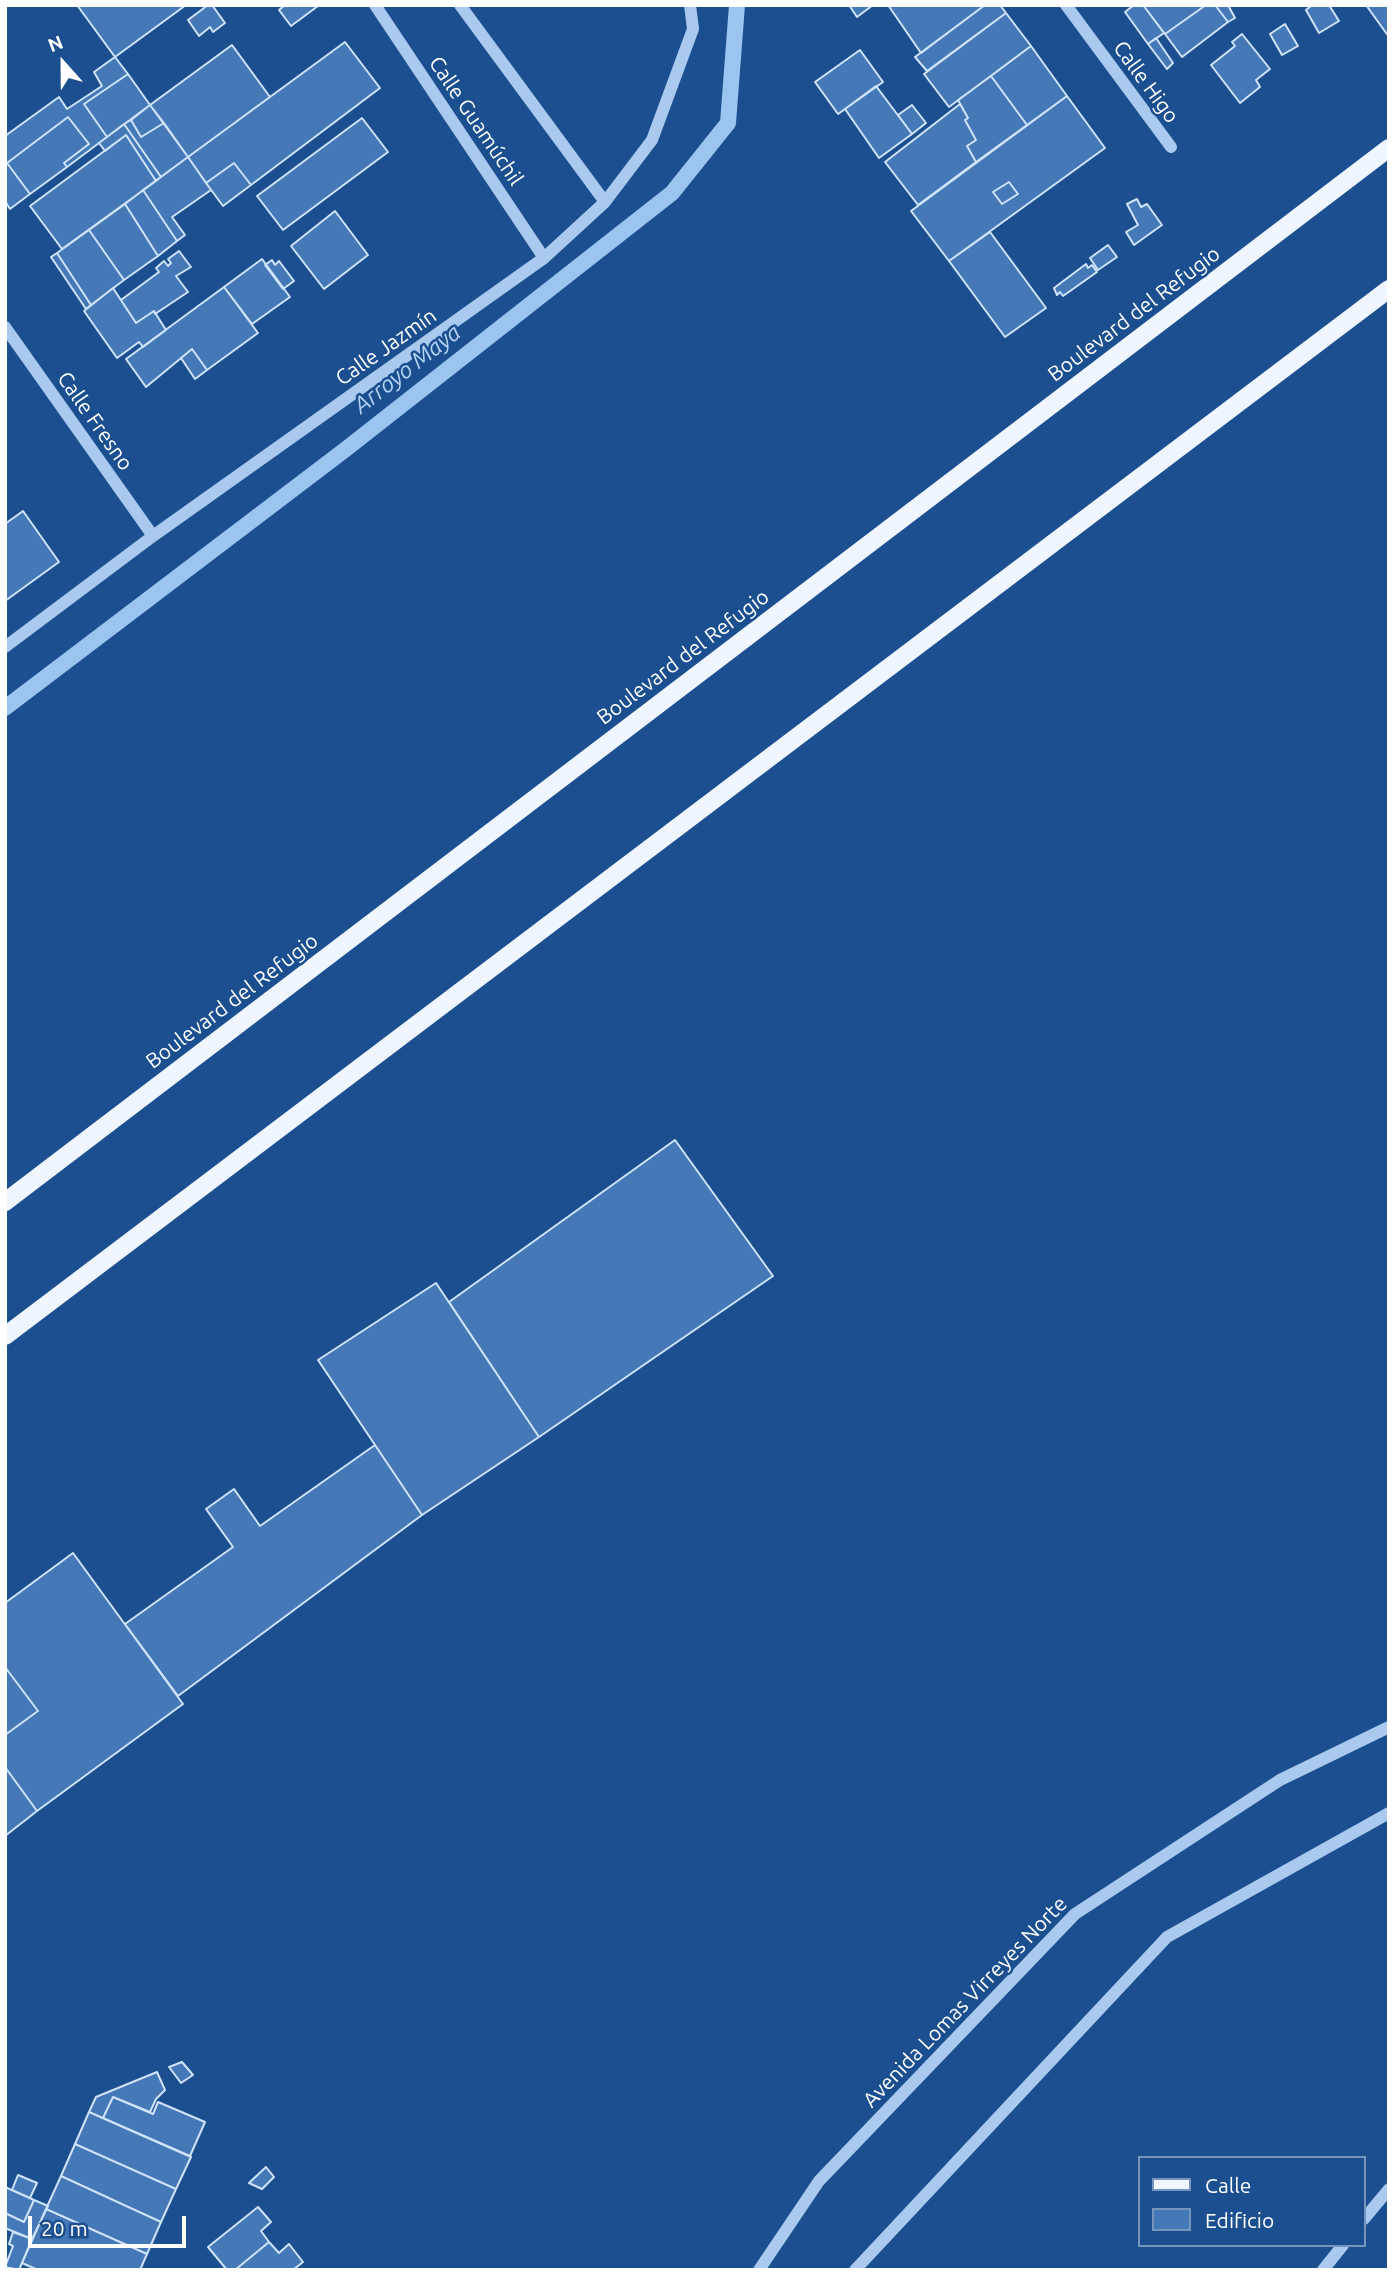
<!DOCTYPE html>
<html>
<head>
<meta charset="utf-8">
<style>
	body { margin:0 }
	#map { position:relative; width:1394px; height:2275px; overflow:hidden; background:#1b4f8f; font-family:Ubuntu,sans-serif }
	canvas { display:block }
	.frame { position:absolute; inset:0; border:7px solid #fff; pointer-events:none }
	.legend { position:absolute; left:1138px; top:2156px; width:228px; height:91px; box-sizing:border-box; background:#1b4f8f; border:2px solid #7695bc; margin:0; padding:9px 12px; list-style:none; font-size:21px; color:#fff }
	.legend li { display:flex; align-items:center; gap:14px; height:35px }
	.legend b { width:35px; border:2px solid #7695bc }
	.north { position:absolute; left:28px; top:28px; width:70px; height:70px; -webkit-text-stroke:5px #1b4f8f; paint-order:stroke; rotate:339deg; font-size:19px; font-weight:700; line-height:28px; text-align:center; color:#fff }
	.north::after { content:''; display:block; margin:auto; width:24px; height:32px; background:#fff; clip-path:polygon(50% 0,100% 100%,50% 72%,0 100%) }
	.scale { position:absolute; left:28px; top:2216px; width:158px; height:32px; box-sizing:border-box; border:4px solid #fff; border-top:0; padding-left:9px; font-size:21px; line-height:24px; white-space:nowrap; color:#fff; -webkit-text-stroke:5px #1b4f8f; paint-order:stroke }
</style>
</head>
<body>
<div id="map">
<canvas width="1394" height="2275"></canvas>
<div class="frame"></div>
<ul class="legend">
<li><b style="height:9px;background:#f0f6ff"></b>Calle</li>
<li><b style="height:19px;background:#4478b7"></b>Edificio</li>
</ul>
<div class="north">N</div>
<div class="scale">20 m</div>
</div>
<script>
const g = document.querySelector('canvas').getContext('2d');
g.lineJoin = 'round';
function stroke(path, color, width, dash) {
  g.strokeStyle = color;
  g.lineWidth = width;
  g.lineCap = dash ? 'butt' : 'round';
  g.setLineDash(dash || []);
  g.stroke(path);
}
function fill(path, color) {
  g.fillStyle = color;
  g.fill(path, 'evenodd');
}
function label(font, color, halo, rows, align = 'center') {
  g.font = font + ' Ubuntu,sans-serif';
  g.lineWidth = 5;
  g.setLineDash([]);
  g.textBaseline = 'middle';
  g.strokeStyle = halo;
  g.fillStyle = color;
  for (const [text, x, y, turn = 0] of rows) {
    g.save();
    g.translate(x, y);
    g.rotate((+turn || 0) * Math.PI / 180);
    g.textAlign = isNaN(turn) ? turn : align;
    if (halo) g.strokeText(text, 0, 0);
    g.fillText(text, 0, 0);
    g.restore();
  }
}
const stream = new Path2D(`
	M5,708l341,-259 326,-256 56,-70 9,-118`);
const building = new Path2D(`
	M77,5h109l-71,52z
	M208,5h4l13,18 -12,9 -3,-5 -11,9 -11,-16z
	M285,5h32l1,1 -27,20 -12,-16z
	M849,5h24l-16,12z
	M888,5h97l-64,48z
	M985,5h15l6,8 -79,58 -12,-14z
	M1134,5h9l21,28 -16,11 -23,-32z
	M1143,5h63l-41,29z
	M1206,5h9l13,17 -46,35 -17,-23z
	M1215,5h13l7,13 -7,4z
	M1312,5h17l10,16 -20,12 -13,-23z
	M1366,5h23v32z
	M1006,13l25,33 -82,61 -25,-33z
	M1285,24l13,22 -16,9 -12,-21z
	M1242,34l28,35 -14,11 4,7 -20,16 -29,-38 24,-19 -3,-4z
	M1156,38l17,25 -6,6 -19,-25z
	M345,42l35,46 -129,97 -17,-22 -28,20 -18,-26z
	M232,45l38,52 -82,60 -38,-52z
	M1031,46l36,50 -40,29 -36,-49z
	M860,50l23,32 -45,32 -23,-32z
	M115,57l13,17 -44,30 23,33 -40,30 -3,-4 25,-19 -21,-27 -61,46 23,31 -20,15 -5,-8v-65l54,-39 8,12 35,-23 -8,-14z
	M128,74l22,31 -43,32 -23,-33z
	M991,76l36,49 -51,37 -9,-16 9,-6 -11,-20 3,-2 -10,-18z
	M876,86l36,48 -33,24 -34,-49z
	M1067,96l38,52 -156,113 -38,-50zM1009,182l9,12 -16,10 -9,-12z
	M960,104l8,14 -3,2 11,20 -9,6 9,16 -58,43 -33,-43z
	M150,105l14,18 -23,14 -10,-17z
	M912,105l14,18 -14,11 -14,-19z
	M68,117l21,27 -25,19 3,4 -37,27 -23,-31z
	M362,118l26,34 -105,78 -26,-34z
	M131,120l10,17 23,-14 24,34 -27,20 -37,-53z
	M124,124l37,53 -5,4 -30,-46 -21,16 -6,-8z
	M126,135l30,46 -94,68 -32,-43z
	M188,157l23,33 -39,27 13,18 -8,6 -34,-51z
	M234,163l17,22 -28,21 -17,-23z
	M1009,182l9,12 -16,10 -9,-12z
	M143,190l34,51 -19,15 -33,-52z
	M1137,199l4,8 6,-3 15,21 -28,20 -8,-13 12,-7 -11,-21z
	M125,204l33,52 -34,24 -35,-50z
	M335,211l33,44 -44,34 -33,-43z
	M89,230l35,50 -33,25 -34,-52z
	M990,232l56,76 -41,29 -56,-76z
	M1108,245l9,12 -19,13 -8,-12z
	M179,251l12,16 -15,9 12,16 -33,22 -1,-3 -18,12 -15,-23 38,-28 -3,-4 8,-7 4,5 3,-3 -3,-4z
	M57,253l34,52 -5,4 -35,-52z
	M262,259l28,38 -38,27 -28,-37z
	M272,260l3,5 4,-4 15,20 -11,8 -18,-24z
	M1086,264l2,4 4,-3 5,7 -34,24 -3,-4 -3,3 -3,-7z
	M224,287l34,46 -51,37 -15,-21 -46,38 -20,-28z
	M113,288l23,35 18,-12 12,19 -23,17 -4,-5 -22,16 -33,-47z
	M192,349l15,21 -12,9 -14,-21z
	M23,511l36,51 -54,39v-77z
	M675,1140l98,136 -234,161 -90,-135z
	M436,1283l103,154 -117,78 -104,-155z
	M375,1445l47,70 -244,181 -53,-72 108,-77 -27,-38 28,-20 26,37z
	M73,1553l110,151 -146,107 -32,-44v-32l33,-24 -33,-44v-64z
	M5,1667l33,44 -33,24z
	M5,1767l32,44 -32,25z
	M182,2062l11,13 -12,8 -12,-16z
	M157,2072l8,18 -9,9 -6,13 -37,-15 -10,21 -14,-6 7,-15z
	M113,2097l40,17 5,-12 47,20 -15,34 -87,-38z
	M89,2112l102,45 -15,32 -101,-45z
	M75,2144l101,45 -15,33 -100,-46z
	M266,2167l8,10 -12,12 -13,-6z
	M18,2175l19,8 -7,15 -18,-8z
	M61,2176l100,46 -14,32 -101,-45z
	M5,2187l29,13 -10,22 -19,-9z
	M34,2200l14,6 -16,33 -27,-11v-15l19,9z
	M258,2207l13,15 -10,9 8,11 -34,28h-8l-19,-23z
	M46,2209l101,45 -7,16h-102l-16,-7z
	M13,2232l19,7 -13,31 -14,-3 8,-21 -4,-2z
	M269,2242l10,11 10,-9 14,18 -10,8h-58z`);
const minor = new Path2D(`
	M375,5l169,253
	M460,5l145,197
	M1066,5l105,142
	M5,327l148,209
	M5,647l148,-111 391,-278 61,-56 47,-62 41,-111 -3,-24
	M1364,2219l25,-30
	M759,2270l60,-89 256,-267 205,-134 109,-53
	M855,2270l312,-333 222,-124
	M1323,2270l20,-25`);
const major = new Path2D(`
	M5,1202l1384,-1054
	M5,1336l1384,-1047`);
const streetNames = [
	["Calle Higo",1146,82,54],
	["Calle Guamúchil",476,121,56],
	["Boulevard del Refugio",1134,314,-37],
	["Calle Jazmín",386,347,-35],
	["Calle Fresno",95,421,55],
	["Boulevard del Refugio",683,657,-37],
	["Boulevard del Refugio",232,1001,-37],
	["Avenida Lomas Virreyes Norte",965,2002,-46]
];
const waterNames = [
	["Arroyo Maya",407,369,-38]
];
stroke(stream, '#9cc4f0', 16);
fill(building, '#4478b7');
stroke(building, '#cfe3fa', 2);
stroke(minor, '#a9c9ee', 12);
stroke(major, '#f0f6ff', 18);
label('21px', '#fff', '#1b4f8f', streetNames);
label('italic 23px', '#b5d3f5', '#1b4f8f', waterNames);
</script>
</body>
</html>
